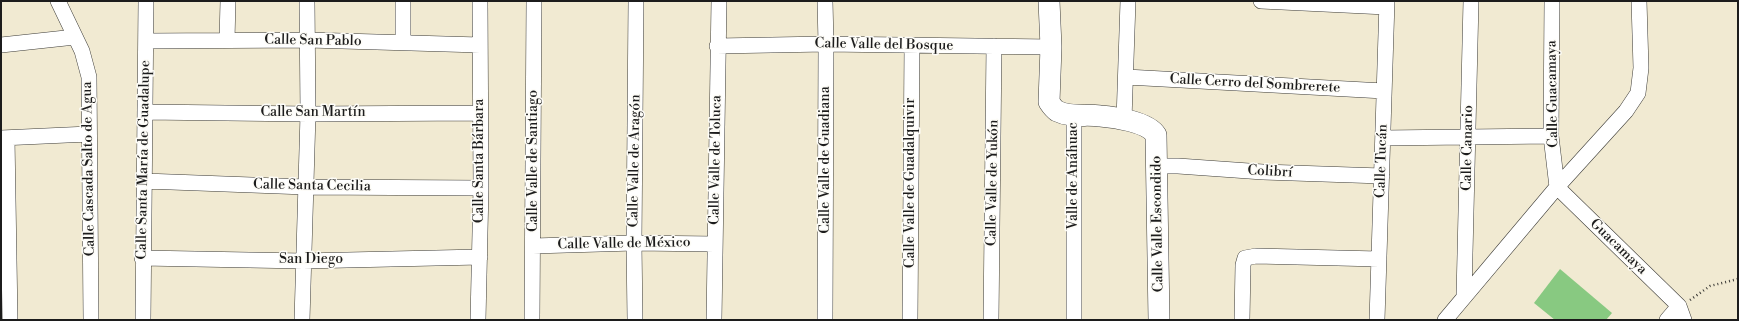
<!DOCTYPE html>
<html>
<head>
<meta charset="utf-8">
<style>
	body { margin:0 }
	#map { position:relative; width:1739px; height:321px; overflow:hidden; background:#f1ead2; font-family:"Libre Bodoni",serif }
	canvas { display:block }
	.frame { position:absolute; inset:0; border:2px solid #1c1c1c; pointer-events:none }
</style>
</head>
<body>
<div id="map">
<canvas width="1739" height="321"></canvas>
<div class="frame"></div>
</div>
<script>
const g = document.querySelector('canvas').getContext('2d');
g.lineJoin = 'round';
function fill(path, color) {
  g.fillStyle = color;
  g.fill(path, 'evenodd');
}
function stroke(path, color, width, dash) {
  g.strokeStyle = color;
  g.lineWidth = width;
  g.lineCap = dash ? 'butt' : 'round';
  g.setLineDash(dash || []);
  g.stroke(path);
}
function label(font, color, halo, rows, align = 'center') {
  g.font = font + ' "Libre Bodoni",serif';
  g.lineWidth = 3;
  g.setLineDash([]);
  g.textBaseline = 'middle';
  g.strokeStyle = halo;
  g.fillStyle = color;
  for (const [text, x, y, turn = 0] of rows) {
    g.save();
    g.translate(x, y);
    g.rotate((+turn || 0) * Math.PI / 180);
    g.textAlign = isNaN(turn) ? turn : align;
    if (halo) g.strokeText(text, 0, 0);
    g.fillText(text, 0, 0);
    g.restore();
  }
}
const green = new Path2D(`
	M1560,269l52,44 -6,7h-51l-21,-17z`);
const path = new Path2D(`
	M1690,300l20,-14 28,-7`);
const street = new Path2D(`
	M58,1l24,50 7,26 2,243
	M1261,1l125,6
	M1552,1l-1,135 6,51 122,119 5,14
	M227,40l1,-39
	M146,41l162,-1 172,5
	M403,42v-41
	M1,45l74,-8
	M717,46l109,-2 225,3
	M1126,77l258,14
	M145,112l163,2 172,-1
	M1074,115v205
	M1124,120l4,-119
	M1,138l88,-4
	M7,138l3,182
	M1383,138l168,-2
	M1158,166h20l85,6 119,4
	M144,181l162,6 175,1
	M533,246l101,-3 81,1
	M142,258l161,3 177,-4
	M1464,296l7,-295
	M143,320l3,-319
	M302,320l6,-206 -1,-113
	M478,320l3,-132 -1,-187
	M532,320l2,-319
	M635,320l-1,-77 2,-242
	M714,320l5,-319
	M825,320l1,-276 -1,-43
	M910,320l2,-275
	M991,320l3,-274
	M1242,320l1,-55 2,-7 11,-2 123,3
	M1377,320l10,-319
	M1445,320l112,-133 69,-76 12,-18 3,-25 -2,-67
	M1667,320l12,-14`);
const secondary = new Path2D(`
	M1049,1l2,46 -2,55c2,3 5,7 8,9 14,7 29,3 43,5 15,1 48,6 56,19l3,185`);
const streetNames = [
	["Calle San Pablo",313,41,1],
	["Calle Valle del Bosque",884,45,1],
	["Calle Cerro del Sombrerete",1255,84,3],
	["Calle Guacamaya",1553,94,-91],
	["Calle San Martín",313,113],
	["Calle Canario",1468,148,-89],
	["Calle Santa María de Guadalupe",144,160,-89],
	["Calle Valle de Toluca",716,160,-89],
	["Calle Valle de Guadiana",826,160,-90],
	["Calle Santa Bárbara",480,161,-90],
	["Calle Valle de Santiago",534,161,-90],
	["Calle Valle de Aragón",635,161,-89],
	["Calle Tucán",1382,161,-88],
	["Calle Cascada Salto de Agua",89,169,-91],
	["Colibrí",1270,172,3],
	["Valle de Anáhuac",1074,176,-90],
	["Calle Valle de Guadalquivir",911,183,-90],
	["Calle Valle de Yukón",993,183,-89],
	["Calle Santa Cecilia",312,186,1],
	["Calle Valle Escondido",1158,224,-91],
	["Calle Valle de México",624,244,-1],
	["Guacamaya",1618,247,44],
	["San Diego",311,260]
];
fill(green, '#88c981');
stroke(street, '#3c3b37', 16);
stroke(secondary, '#3c3b37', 22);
stroke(path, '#3c3b37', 2.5, [1, 3]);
stroke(street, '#fff', 15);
stroke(secondary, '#fff', 21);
label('14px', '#1c1c1c', '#fdfcf7', streetNames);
</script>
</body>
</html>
